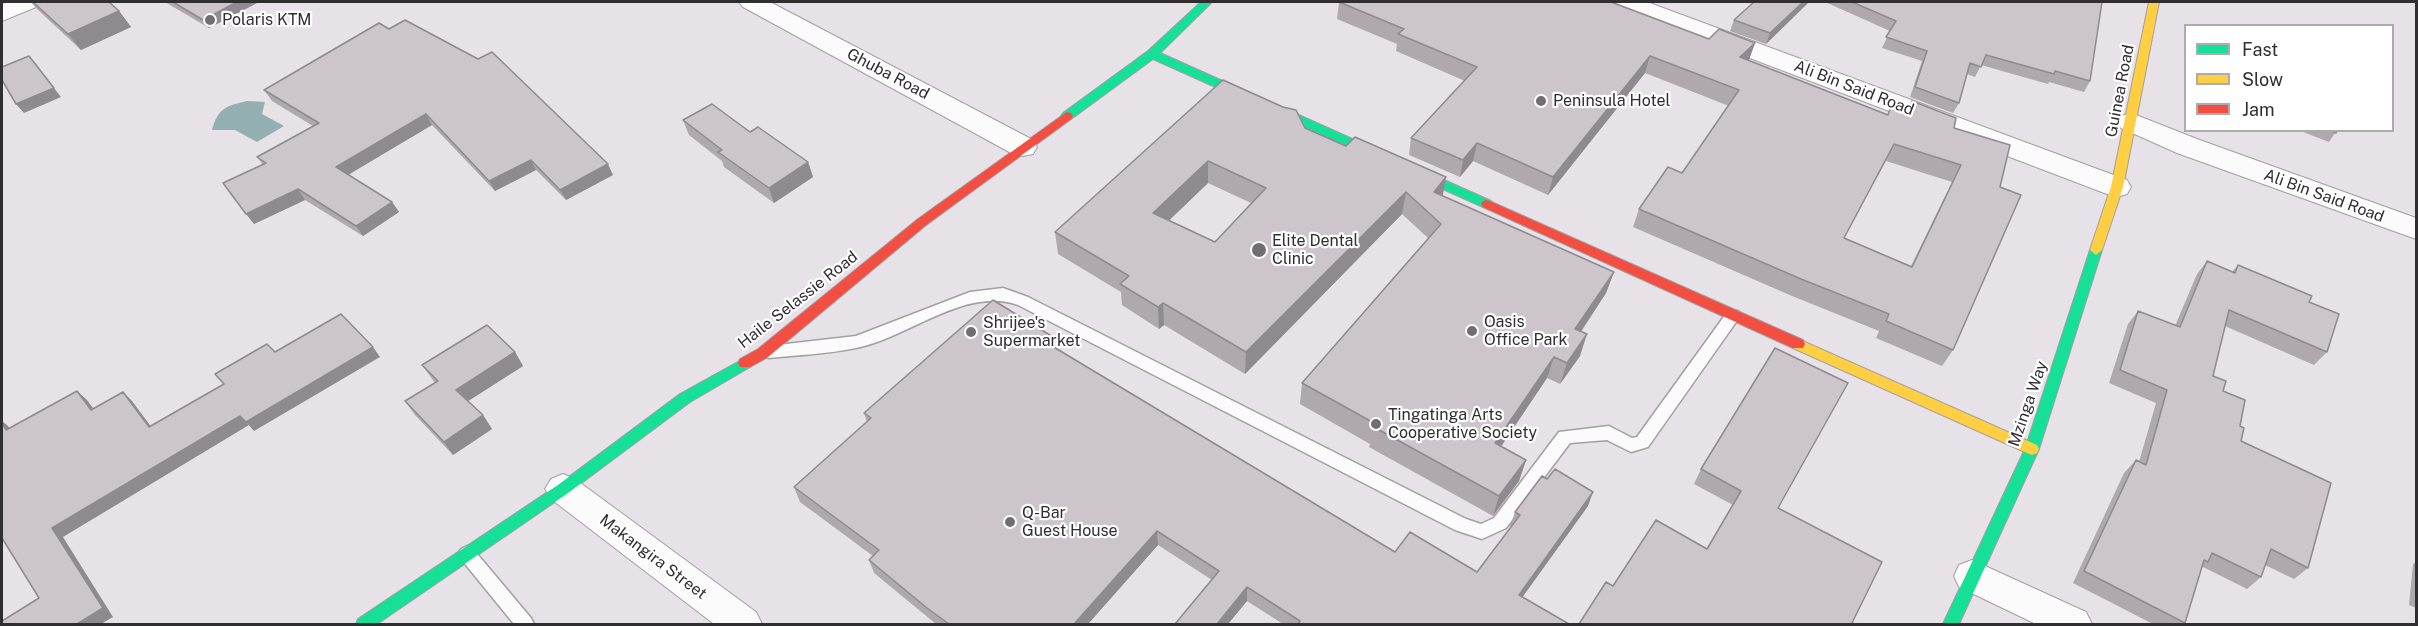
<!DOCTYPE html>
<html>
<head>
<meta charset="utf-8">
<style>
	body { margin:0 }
	#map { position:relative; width:2418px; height:626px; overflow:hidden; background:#e7e2e7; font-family:"Public Sans",sans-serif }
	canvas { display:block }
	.frame { position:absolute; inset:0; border:3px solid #312e31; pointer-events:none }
	.legend { position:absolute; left:2184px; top:24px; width:210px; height:108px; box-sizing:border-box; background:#fff; border:2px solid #adabad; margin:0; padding:8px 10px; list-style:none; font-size:18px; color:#312e31 }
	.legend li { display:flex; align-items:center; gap:12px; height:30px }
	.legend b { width:30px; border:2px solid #adabad }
</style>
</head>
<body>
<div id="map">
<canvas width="2418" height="626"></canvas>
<div class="frame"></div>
<ul class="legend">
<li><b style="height:8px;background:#16e098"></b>Fast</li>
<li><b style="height:8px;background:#ffcf43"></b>Slow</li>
<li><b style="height:8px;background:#f24e42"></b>Jam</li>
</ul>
</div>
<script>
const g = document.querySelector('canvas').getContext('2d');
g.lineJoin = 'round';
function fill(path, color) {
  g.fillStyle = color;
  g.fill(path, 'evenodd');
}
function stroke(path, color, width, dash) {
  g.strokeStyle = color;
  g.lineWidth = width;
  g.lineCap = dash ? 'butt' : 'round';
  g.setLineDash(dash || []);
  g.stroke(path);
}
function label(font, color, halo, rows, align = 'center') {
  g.font = font + ' "Public Sans",sans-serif';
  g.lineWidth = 4.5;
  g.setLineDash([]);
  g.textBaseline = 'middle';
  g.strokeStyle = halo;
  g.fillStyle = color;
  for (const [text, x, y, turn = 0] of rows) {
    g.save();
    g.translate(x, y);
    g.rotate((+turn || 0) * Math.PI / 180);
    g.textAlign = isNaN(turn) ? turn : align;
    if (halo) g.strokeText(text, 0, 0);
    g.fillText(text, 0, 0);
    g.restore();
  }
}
const water = new Path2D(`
	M247,101l18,1 -3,12 22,12 -27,16 -22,-12h-23c6,-22 14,-24 35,-29z`);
const lane = new Path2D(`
	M1003,288l25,9 438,222 15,5 13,-6 65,-86 50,-6 23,12 5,-1 91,-126h10l3,4 -93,132 -17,5 -24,-12 -37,3 -64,85 -24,11 -27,-9 -437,-225c-53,-19 -110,33 -162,43 -28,6 -58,7 -87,10l-5,-2 -3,-4 3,-4 5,-2 87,-10 114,-44z
	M467,546l6,3 58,69 3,6h-20l-53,-65 -3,-5 3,-5z`);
const street = new Path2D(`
	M7,2h33l-4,5 -34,14v-17z
	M739,2h31l263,138 4,7 -4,7 -10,2 -10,-2 -270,-147z
	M1612,2h35l480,178 4,7 -4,7 -10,3 -10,-3 -491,-187z
	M2131,113l66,26 219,79v21l-239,-86 -56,-25 -4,-6 4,-6z
	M563,474l12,5 181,133 6,12h-48l-163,-125 -6,-10 6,-10z
	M1972,560l114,52 6,12h-56l-77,-37 -5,-11 5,-11z`);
const fast = new Path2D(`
	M1201,2h11l-52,51 331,148 2,3 -2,3h-8l-330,-148 -82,60h-8l-2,-3 2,-3 85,-62z
	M2096,245l6,5 -63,199 -80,175h-16l82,-175 65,-199z
	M745,358l5,1 2,4 -2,4 -60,35 -122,91 -191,131h-21l2,-5 200,-134 122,-91z`);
const slow = new Path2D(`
	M2149,2h10l-36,185 -21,63 -6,5 -6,-5 21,-63z
	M1798,339l239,106 2,4 -2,4 -5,2 -5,-2 -234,-105 -2,-4 2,-4z`);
const jam = new Path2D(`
	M1067,112l4,1 2,3 -2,3 -145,106 -158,132 -18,10h-10l-2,-4 2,-4 18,-10 160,-130z
	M1487,200l316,140 2,4 -2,4h-10l-310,-141 -2,-3 2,-3z`);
const wall = new Path2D(`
	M31,2h78l10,9 12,16 -50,23 -44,-41z
	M165,2h94l-50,26z
	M1339,2l416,41 -7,18 139,54 4,-9 16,5 5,-10 42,27 56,17 -57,205 -11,16 -66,-28 3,-7 -87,-35 -159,-69 6,-18 43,-36 47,-67 -84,-33 -97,122 -75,-34 -13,16 -51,-22 2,-17 54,-57 -69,-30 1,-7 -60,-25zM1886,161l66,21 -41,84 -67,-28z
	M1754,2h55l-43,42 -36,-13 4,-11z
	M1825,2h277l-12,79 -6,11 -35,-10 -1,2 -67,-19 -6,12 -8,-3 -8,29 -6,10 -43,-16 12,-36 -40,-13 8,-17z
	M379,23l234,152 -47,25 -30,-30 -41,21 -63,-66 -84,49 44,28 7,10 -36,24 -58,-36 -51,24 9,-59 -6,-8 56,-31 -41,-25 -8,-11z
	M1223,80l82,48 138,68 171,76 -8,21 -25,39 -1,24 -20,28 -13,-6 -46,69 25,13 -7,21 -26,35 -124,-69 1,-3 -70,-40 2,-21 126,-145 -26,-24 -157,160 -81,-49 -5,4 -37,-24 -1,-13 -63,-38 -3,-22zM1208,183l43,20 -36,39 -46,-22z
	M683,120l67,12 58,30 5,15 -39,26 -50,-36 -2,-6 -33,-26z
	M2298,130h39l-8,12z
	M2207,261l25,11 6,-7 71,37 18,50 -13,13 -89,-39 -12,50 10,15 17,35 1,15 67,127 -14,11 -29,-14 -4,12 -14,12 -44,-22 -1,1 -17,55 -2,1h-30l-80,-41 51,-110 12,-13 3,2 17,-59 -47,-20 19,-59 10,-13 37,15 22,-52z
	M1055,347l340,205 82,20 34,-45 -1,-1 5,-14 73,-6 -66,91 47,27h-286l-36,-23 -19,23h-53l37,-44 -54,-35 -70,79h-152l-62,-51 -5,-13 4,-4 -73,-54 -6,-15 73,-65 -3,-9z
	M515,352l8,14 -55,35 15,14 9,14 -39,26 -38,-40 -10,-14 30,-18 -13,-18z
	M1701,469l77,39 74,115 -239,-37 94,-37 26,-44 -39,-21z
	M2416,562v46l-7,-3 4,-41z`);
const shadedWall = new Path2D(`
	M237,2h22l-50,26 -6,-8z
	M1803,2h6l-43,42 4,-11z
	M119,11l12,16 -50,23 -13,-16z
	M1755,43l-6,17 -16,15 7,-18z
	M29,56l32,41 -37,16 -8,-9z
	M1650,56l-5,17 -97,122 5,-18z
	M426,114l6,11 -89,53 -7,-11z
	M1477,143l-4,18 -13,16 3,-17z
	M531,160l5,10 -41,21 -6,-10z
	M1208,161v22l-54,52 -1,-22z
	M808,162l5,15 -39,26 -5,-15z
	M608,164l5,11 -47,25 -6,-10z
	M1446,177l-4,23 -8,-8z
	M298,189l7,11 -51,24 -8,-10z
	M1406,192l-4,22 -157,160 1,-22z
	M392,202l7,10 -36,24 -7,-10z
	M1614,272l-8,21 -38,58 7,-22z
	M1163,303l1,22 -5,4 -1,-22z
	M1587,334l-7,22 -20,28 7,-21z
	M1053,337l2,15 -8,-9z
	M373,347l7,10 -126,74 -8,-9z
	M515,352l8,14 -58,37 -9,-13z
	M1554,357l-7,21 -58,86 6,-21z
	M77,391l10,9 14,19 -10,-9z
	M123,392l9,9 26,35 -9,-9z
	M483,415l9,14 -39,26 -9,-13z
	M240,416l9,9 -186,112 50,80 -12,7h-24l-25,-96z
	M2,421l6,5 8,13 -10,-9 -4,-7z
	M1526,460l-7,21 -26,35 6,-20z
	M1593,492l-5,14 -74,103 5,-14z
	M1157,531l1,14 -70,79h-14z
	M1247,587v14l-19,23h-11z`);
const building = new Path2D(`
	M33,2h76l10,9 -51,23z
	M173,2h64l-34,18z
	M1339,2h272l98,37 10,-10 36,14 -15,14 148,58 3,-9 18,5 3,-10 44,17 -2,10 56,17 -10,42 21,8 -68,155 -67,-29 3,-7 -88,-35 -162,-70 29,-42 14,6 57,-83 -89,-34 -97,121 -76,-34 -14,17 -52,-22 66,-71 -79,-33 6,-5zM1894,144l67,21 -49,102 -68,-29z
	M1754,2h49l-33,31 -36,-13z
	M1852,2h250l-12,79 -35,-10 -1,3 -68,-19 -5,12 -11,-4 -11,40 -44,-16 12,-36 -41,-14 10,-16z
	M405,20l73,39 14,-7 116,112 -48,26 -29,-30 -42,21 -63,-67 -90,53 56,35 -36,24 -58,-37 -52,25 -23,-31 43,-20 -9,-6 62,-34 -55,-33 115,-67 10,6z
	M29,56l25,32 -38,16 -14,-24v-13z
	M1223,80l60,27 13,3 9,18 41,18 9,-9 91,40 -12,15 180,80 -39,57 12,5 -20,29 -13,-6 -59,86 31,17 -27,36 -127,-70 2,-3 -72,-40 139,-159 -35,-32 -160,160 -83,-49 -5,4 -38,-23 9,-8 -74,-44zM1208,161l58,27 -51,54 -62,-29z
	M712,104l38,28 8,-5 50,35 -39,26 -51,-36 4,-2 -39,-30z
	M2329,130h8l-1,3z
	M2207,261l28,12 3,-8 74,31 -3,6 30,12 -12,38 -98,-42 -16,66 13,5 -3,10 22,9 -5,26 4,2 -3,13 90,42 -23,85 -37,-19 -10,28 -49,-24 -4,9 -4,-2 -19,63 -101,-52 52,-111 10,5 21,-75 -47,-20 18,-59 42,16z
	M993,300l60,37 -6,6 348,209 15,-20 67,40 43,-57 -5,-3 27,-36 5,3 8,-10 38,23 -74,103 50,29h-271l2,-3 -53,-34 -30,37h-42l44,-53 -62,-40 -83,93h-125l-22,-16 -58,-48 10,-10 -85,-63 77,-69 -7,-5z
	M341,314l32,33 -127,75 -6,-6 -188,112 51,80 -26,16h-75v-3l37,-23 -37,-60v-115l4,7 71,-39 14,19 32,-18 26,35 75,-43 -9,-10 52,-30 8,8z
	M487,325l28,27 -59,38 27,25 -39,27 -39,-41 33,-20 -16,-16z
	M1775,348l73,35 -70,125 104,54 -30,61 3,1h-276l27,-42 7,4 43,-66 51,29 34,-58 -40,-22z`);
const markers = [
	[210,20,6,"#716d71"],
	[1541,101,6,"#716d71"],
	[1259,250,8,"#716d71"],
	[1472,331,6,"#716d71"],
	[971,332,6,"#716d71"],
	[1376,424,6,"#716d71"],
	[1010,522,6,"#716d71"]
];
const poiNames = [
	["Polaris KTM",222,20],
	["Peninsula Hotel",1553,101],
	["Elite Dental",1272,241],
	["Clinic",1272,259],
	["Oasis",1484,322],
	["Office Park",1484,340],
	["Shrijee's",983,323],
	["Supermarket",983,341],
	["Tingatinga Arts",1388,415],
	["Cooperative Society",1388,433],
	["Q-Bar",1022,513],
	["Guest House",1022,531]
];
const streetNames = [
	["Ghuba Road",888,74,28],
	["Ali Bin Said Road",1854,88,21],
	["Guinea Road",2120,91,-79],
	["Ali Bin Said Road",2324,196,20],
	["Haile Selassie Road",798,300,-38],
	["Mzinga Way",2028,404,-71],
	["Makangira Street",653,557,37]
];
fill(water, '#94afb1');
stroke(lane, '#a39fa3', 3);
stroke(street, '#a39fa3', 2);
stroke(fast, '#a39fa3', 2);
stroke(slow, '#a39fa3', 2);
stroke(jam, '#a39fa3', 2);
fill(lane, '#fbfbfb');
fill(street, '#fbfbfb');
fill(fast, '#16e098');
fill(slow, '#ffcf43');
fill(jam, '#f24e42');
fill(wall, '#afa9af');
fill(shadedWall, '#8f8a8f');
fill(building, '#ccc5cc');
stroke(building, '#8f8a8f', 1.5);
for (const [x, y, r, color] of markers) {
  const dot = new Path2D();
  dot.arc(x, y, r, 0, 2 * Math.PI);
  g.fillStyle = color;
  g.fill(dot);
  stroke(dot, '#fff', 2);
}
label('16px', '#312e31', '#fff', poiNames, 'left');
label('16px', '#312e31', '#fff', streetNames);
</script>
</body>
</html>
